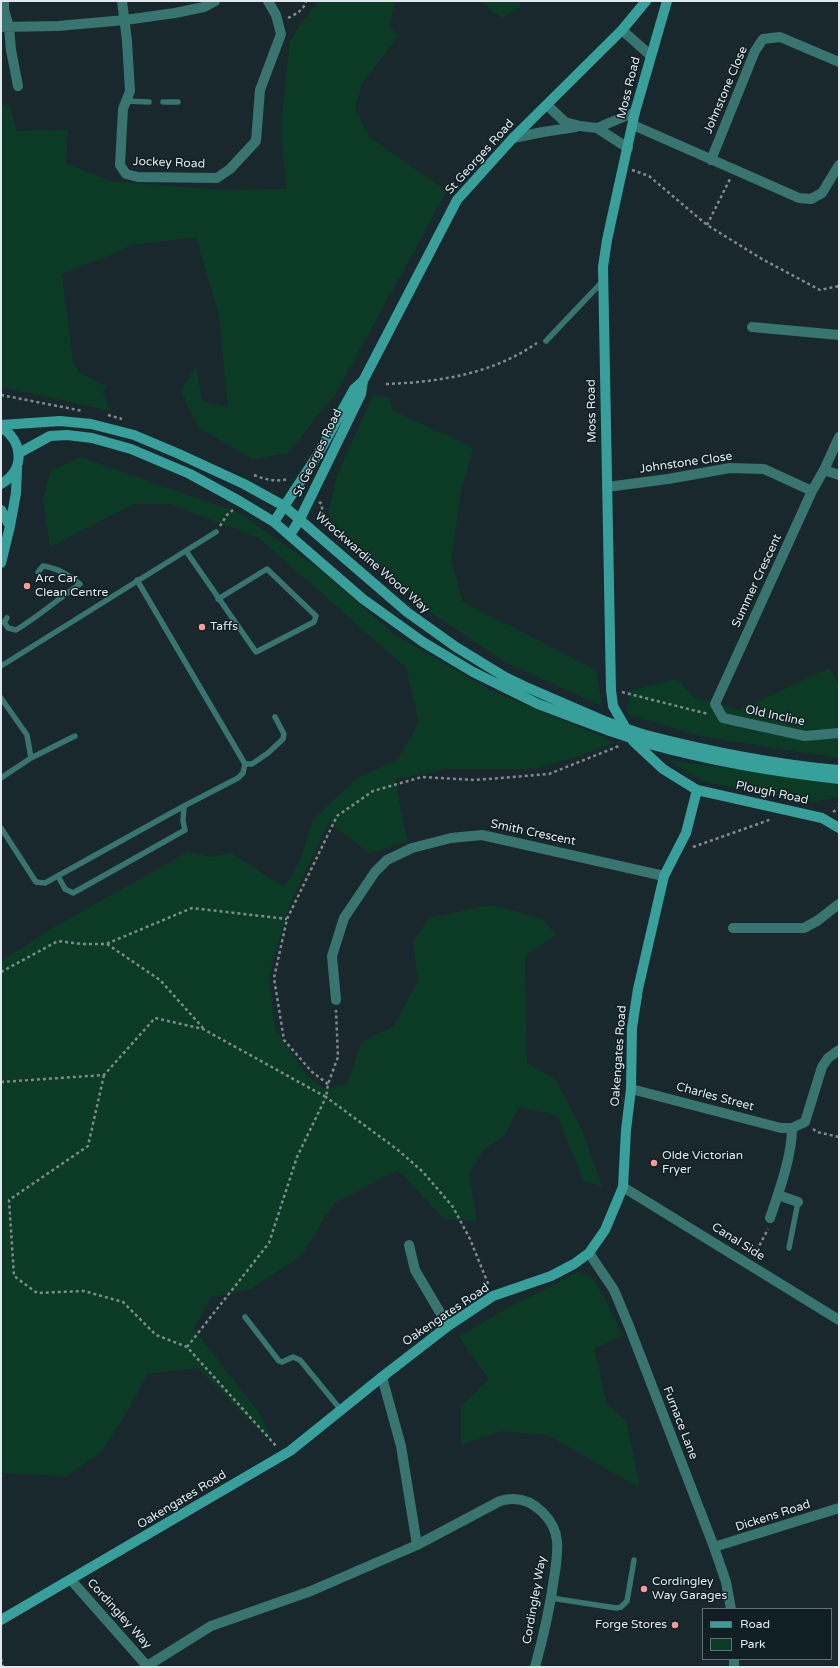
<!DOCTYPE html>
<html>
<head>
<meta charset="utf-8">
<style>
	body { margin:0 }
	#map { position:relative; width:840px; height:1668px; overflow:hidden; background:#19282d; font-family:"Varela Round",sans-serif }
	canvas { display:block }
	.frame { position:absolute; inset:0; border:2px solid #dfe8ec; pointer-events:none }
	.legend { position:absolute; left:702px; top:1608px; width:130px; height:52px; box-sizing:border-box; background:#101f24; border:1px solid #636f74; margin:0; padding:5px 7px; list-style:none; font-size:12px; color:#dfe8ec }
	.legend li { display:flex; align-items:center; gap:8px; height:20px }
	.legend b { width:20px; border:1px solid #636f74 }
</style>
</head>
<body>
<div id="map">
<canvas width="840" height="1668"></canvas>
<div class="frame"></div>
<ul class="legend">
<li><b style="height:5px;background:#37a09b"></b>Road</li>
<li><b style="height:11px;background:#0c3b25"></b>Park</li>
</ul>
</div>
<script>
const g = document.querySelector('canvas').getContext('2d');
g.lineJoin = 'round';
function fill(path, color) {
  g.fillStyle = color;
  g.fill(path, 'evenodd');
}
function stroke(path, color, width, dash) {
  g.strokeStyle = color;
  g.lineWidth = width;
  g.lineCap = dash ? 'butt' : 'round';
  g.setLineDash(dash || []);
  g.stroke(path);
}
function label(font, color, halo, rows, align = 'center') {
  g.font = font + ' "Varela Round",sans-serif';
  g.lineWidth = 3;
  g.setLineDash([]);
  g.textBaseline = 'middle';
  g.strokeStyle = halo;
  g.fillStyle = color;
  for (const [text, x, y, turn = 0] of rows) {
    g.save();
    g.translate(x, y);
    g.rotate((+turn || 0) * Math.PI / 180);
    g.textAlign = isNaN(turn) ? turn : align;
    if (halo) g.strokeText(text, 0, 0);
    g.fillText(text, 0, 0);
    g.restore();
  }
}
const green = new Path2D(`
	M318,1h77l-5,26 9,8 -37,48 -7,25 15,30 77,53 -111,202 -48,60 -36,6 -54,-32 -17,-36 15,-25 6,35 26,6 -9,-92 -23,-78 -65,8 -18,9 -51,20 11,87 6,12 28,13 -5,7 9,18 -110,-24v-280l8,-3 8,27 51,-1 -2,33 42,18 112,9 66,-1 -5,-62 9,-87z
	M480,1h39l2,6 -20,11z
	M373,396l16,1 4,14 80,36 -12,46 -10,68 12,41 133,68 6,36 -96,-43 -79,-53 -94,-88 -5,-8 10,-41z
	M80,457l159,56 82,57 74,65 95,55 125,52 -33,13 -49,14h-86l-52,10 12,62 -37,13 -41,-32 -40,84 -20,69 6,53 32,48 17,12 23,-3 14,-42 33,-17 24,-45 -5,-39 16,-24 63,-13 51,14 13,16 -31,20 2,108 28,16 27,50 20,58 -19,-7 -26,-65 -38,-8 -15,29 -21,14 -14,24 8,47 -33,-2 -46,-49 -64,33 -33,53 -50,33 -40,8 -17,32 68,88 11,27 -75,-76 -51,6 -17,33 -29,45 -34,24 -66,-3v-512l57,-36 130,-73 22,5 21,-4 53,34 10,-15 10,-21 8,-30 46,-44 40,-17 21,-39 -13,-53 -147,-130 -89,-34h-36l-84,43 -7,-47 8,-29z
	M830,668l9,18v72l-138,-22 -74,-22 2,-23 48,-12 18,19 44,12z
	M668,760l171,24v13l-25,5 -109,-20z
	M578,1272l16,7 29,56 -29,14 13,55 19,16 14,68 -92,-53 -48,-4 -39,14v-39l28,-27 -30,-42 40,-24z`);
const path = new Path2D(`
	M288,18c8,-4 16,-8 18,-17
	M632,170l17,6 58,49 55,34 58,31 19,-4
	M707,225l23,-46
	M386,384c54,-2 106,-10 151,-41
	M1,395l82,16
	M108,415l14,4
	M254,475c12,5 22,7 35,4
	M319,502l3,2v11l12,18
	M220,526l7,-11 6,-5
	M622,692l86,22
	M833,812l6,-4
	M693,847l79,-28
	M107,944l53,36 43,48
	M1,972l57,-31 23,3h25l86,-36 95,11
	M104,1075l-16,71 -79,54 5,76 23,17 47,-2 39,11 33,33 31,12 90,100
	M1,1082l103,-7 51,-57 48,11 123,68 2,-13 10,-27 -2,-47
	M328,1084l-16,-12 -28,-32 -10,-62 13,-59 50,-103 36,-25 49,-14 53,3 74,-6 70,-28
	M813,1129l4,3 22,5
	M754,1256l14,-27
	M187,1347l82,-104 28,-86 29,-60 72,53 25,22 30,35 17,32 19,47
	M1,1659l2,8`);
const lane = new Path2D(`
	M126,101l23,1
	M163,102h15
	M546,341l57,-60
	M186,551l70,101 58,-30 2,-6 -49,-47 -49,30
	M7,618l-3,4 4,6 8,2c23,-14 42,-31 64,-46 -12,-9 -22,-16 -37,-18l-5,6
	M1,666l215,-134
	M1,698l26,37 4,23 -30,20
	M31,758l44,-22
	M245,764h7l16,-11 15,-14 1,-5 -9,-17
	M1,828l35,54 9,1 139,-77 54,-28 5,-5 2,-9 -108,-184
	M58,876l7,13 8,4 112,-63 -2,-9 1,-15
	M789,1248l9,-46
	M245,1317l34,44 3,1 11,-5 7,3 41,50
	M551,1598l65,10 5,-1 6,-6 7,-41`);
const street = new Path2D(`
	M4,1v9l5,17 2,23 7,36
	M122,1l5,40 3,50 -7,18 -3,56 6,9 12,3 79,1 13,-9 26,-28 4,-51 21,-56 -5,-19 -8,-14
	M1,27l57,-1 67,-6 50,-7 29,-6 11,-6
	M622,30l28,25
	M547,105l18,17 15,4 17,2 31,20
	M633,125l166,73 12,1 11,-6 17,-28
	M597,128l38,-16
	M513,138l30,-6 33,-5
	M711,160l44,-109 8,-12 17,-2 59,25
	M752,327l87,8
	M824,470l15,-33
	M839,475l-15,-5 -12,21 -97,213 8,14 82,18 34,-3
	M607,487l61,-8 62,-11 34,1 48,22
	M733,928h71l13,-7 22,-17
	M336,1000l-4,-44 12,-38 31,-46 12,-12 25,-12 39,-10 31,-3 182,41
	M631,1089l150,39h11
	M623,1187l216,133
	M778,1195l20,7
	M770,1218c9,-26 22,-62 22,-90l13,-6 17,-55 6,-9 11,-8
	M409,1245l6,25 33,56
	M589,1253l25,37 15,36 85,221 12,35 5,27
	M417,1545l83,-44c4,-1 8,-2 12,-2 22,-1 43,21 45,42 1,12 -1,25 -3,37 -4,30 -11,60 -19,89
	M714,1547l125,-39
	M71,1580l76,86 64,-40 100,-35 106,-46 -16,-99 -19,-69
	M734,1667v-8`);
const secondary = new Path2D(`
	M667,1l-32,111 -28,128 -4,27 8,423 2,16 20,35 30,28 34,21 125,28 17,10
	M1,425l59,-4 31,3 43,11 45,19 65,30 40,22 123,106 49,35 49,30 21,10 81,35
	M1,427c23,15 24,43 0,57
	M19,453l31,-17 17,-1 25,3 39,11 59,25 51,28 33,20 89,77 60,43 50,30 65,32 72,27
	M1,510l9,16
	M274,522l43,-66 37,-67 9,-8
	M290,535l10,-16 61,-125 2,-13 94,-181 56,-62 109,-108 24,-29
	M1,563l9,-37 6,-33 1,-25
	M642,734c65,17 130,30 197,36
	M649,744c62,17 125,28 190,35
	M1,1620l289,-169 92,-74 66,-51 45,-30 58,-20 23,-12 15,-11 16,-23 18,-43 3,-57 5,-41 1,-61 6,-39 26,-113 22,-43 11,-43`);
const secondaryBridge = new Path2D(`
	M607,722l35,12
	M610,731l39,13`);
const markers = [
	[27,586,4,"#f59b99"],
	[202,627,4,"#f59b99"],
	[654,1163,4,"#f59b99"],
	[644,1589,4,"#f59b99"],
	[675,1625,4,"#f59b99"]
];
const streetNames = [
	["Moss Road",629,88,-76],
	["Johnstone Close",726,90,-67],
	["St Georges Road",480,157,-48],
	["Jockey Road",169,163,2],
	["Moss Road",592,411,-91],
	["St Georges Road",318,453,-64],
	["Johnstone Close",686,463,-8],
	["Wrockwardine Wood Way",372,563,41],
	["Summer Crescent",757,581,-65],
	["Old Incline",775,716,12],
	["Plough Road",772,793,12],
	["Smith Crescent",533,833,12],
	["Oakengates Road",619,1056,-86],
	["Charles Street",715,1097,15],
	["Canal Side",738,1242,32],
	["Oakengates Road",446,1315,-34],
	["Furnace Lane",680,1423,69],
	["Oakengates Road",182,1500,-31],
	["Dickens Road",773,1516,-18],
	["Cordingley Way",535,1600,-80],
	["Cordingley Way",119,1614,48]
];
const poiNames = [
	["Arc Car",35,579],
	["Clean Centre",35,593],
	["Taffs",210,627],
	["Olde Victorian",662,1156],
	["Fryer",662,1170],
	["Cordingley",652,1582],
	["Way Garages",652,1596],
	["Forge Stores",667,1625,"right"]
];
fill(green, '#0c3b25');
stroke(path, '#7e8a8f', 2.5, [3, 3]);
stroke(lane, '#387470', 5.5);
stroke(street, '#387470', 10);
stroke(secondary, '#37a09b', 10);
stroke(secondaryBridge, '#37a09b', 10);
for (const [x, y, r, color] of markers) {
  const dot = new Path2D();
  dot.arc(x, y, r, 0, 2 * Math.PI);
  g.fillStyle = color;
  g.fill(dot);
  stroke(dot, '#101f24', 1.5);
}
label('12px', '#dfe8ec', '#101f24', streetNames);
label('12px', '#dfe8ec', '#101f24', poiNames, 'left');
</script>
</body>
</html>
